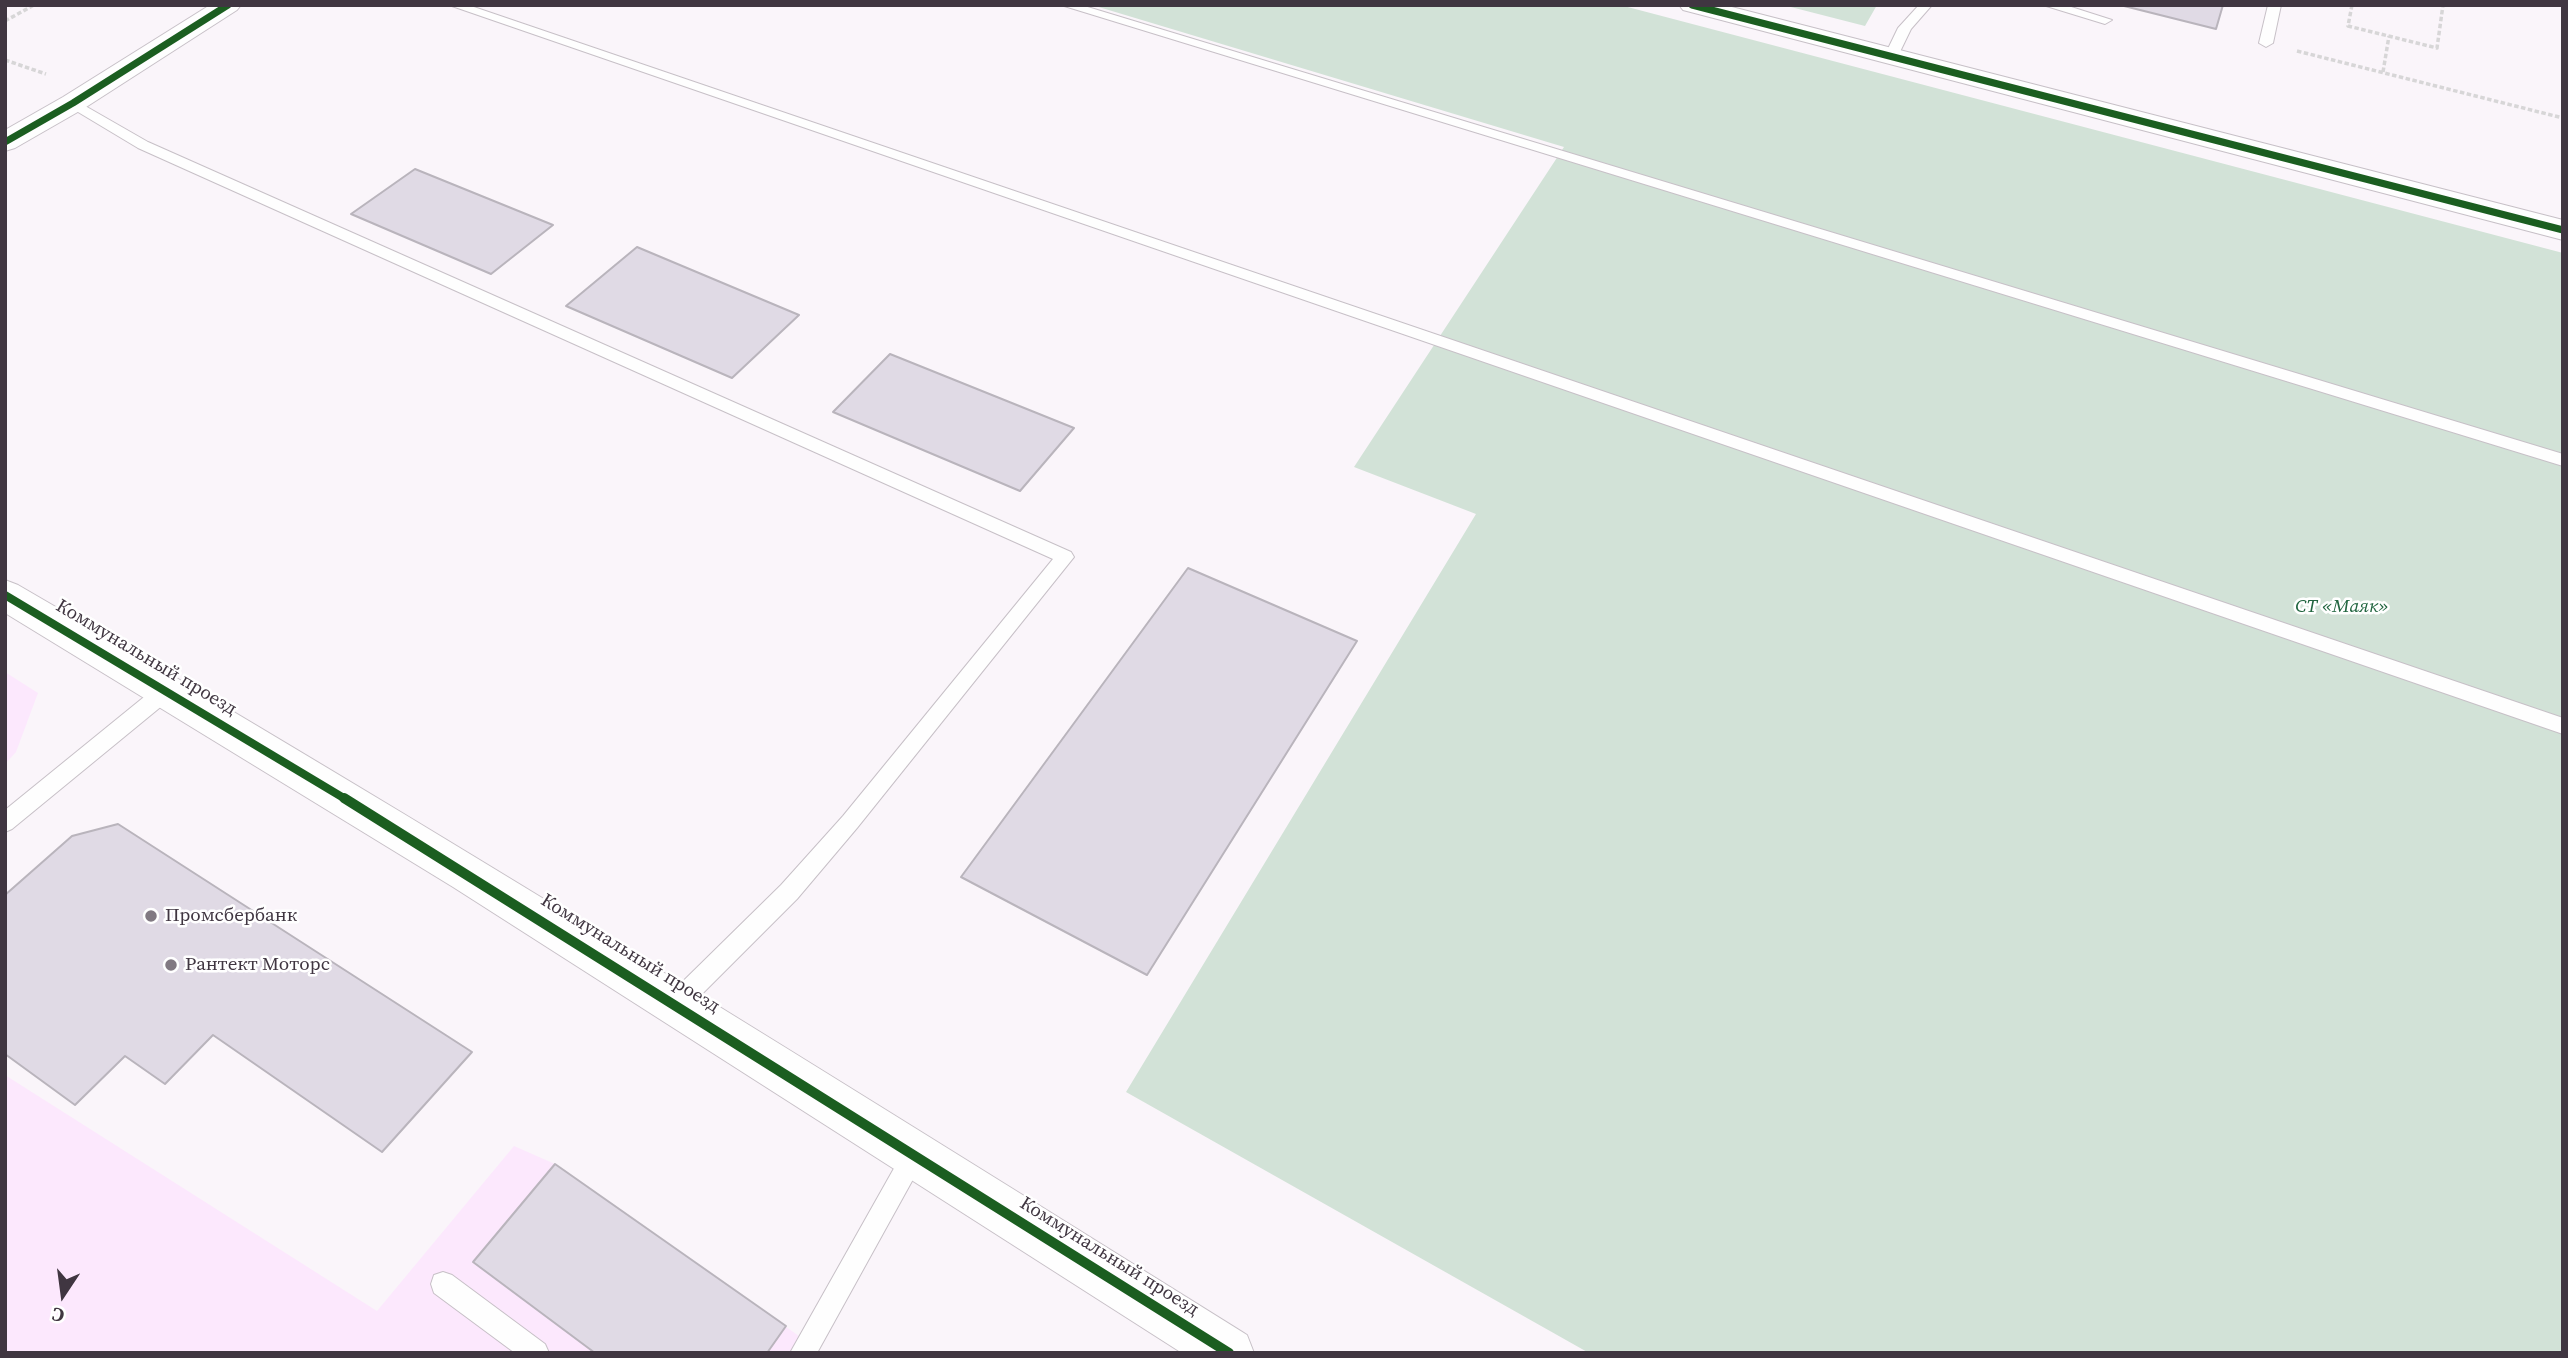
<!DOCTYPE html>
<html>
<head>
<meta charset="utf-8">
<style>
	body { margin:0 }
	#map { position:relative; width:2568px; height:1358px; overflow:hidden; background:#faf5fa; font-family:"Source Serif 4",serif }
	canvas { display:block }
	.frame { position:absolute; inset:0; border:7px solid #403641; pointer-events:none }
	.north { position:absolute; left:28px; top:1260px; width:70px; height:70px; -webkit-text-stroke:5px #fff; paint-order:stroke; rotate:193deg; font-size:19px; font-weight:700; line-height:28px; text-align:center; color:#403641 }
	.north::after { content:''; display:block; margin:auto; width:24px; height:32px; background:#403641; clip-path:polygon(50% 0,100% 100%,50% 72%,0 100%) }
</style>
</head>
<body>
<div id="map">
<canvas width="2568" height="1358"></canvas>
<div class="frame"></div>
<div class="north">С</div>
</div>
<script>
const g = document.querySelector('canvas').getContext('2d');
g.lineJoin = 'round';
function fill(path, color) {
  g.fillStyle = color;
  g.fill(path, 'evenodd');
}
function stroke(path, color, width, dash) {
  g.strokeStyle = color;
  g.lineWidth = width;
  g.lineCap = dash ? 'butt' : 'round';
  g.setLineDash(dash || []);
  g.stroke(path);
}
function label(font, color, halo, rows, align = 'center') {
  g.font = font + ' "Source Serif 4",serif';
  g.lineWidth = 5;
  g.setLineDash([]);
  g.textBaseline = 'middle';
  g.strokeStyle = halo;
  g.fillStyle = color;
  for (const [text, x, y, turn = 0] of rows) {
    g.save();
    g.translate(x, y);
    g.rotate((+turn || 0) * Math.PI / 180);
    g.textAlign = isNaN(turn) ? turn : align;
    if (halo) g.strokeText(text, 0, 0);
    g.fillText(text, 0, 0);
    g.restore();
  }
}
const built = new Path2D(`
	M5,672l33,21 -22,59 -11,12z
	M5,1075l372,236 137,-165 41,18 268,189h-818z`);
const green = new Path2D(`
	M1092,5h528l943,248v1100h-974l-463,-261 350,-578 -122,-47 210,-320z
	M1783,5h94l-12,21z`);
const building = new Path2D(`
	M2120,5h103l-7,24z
	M415,169l138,56 -62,49 -140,-60z
	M637,247l162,68 -67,63 -166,-72z
	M890,354l184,74 -54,63 -187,-79z
	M1188,568l169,73 -210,334 -186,-98z
	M118,824l354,228 -90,100 -169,-117 -48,49 -40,-28 -50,49 -70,-51v-159l67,-59z
	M555,1164l231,162 -19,27h-172l-122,-91z`);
const path = new Path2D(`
	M2352,5l-4,21 89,22 6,-43
	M5,21l29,-16
	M2297,51l266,67
	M5,60l41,14
	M2383,72l6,-36`);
const service = new Path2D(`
	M449,5h19l2095,713v16z
	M1061,5h20l1482,449v12z
	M1919,5h13l-21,24 -15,31h-10l-2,-3 14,-29z
	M2043,5h22l47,15 -7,4z
	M2268,5h13l-8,38 -7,4 -7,-4z
	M73,99l75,43 923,410 3,5 -217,271 -60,71 -112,112 -8,3 -8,-3 -3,-8 3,-8 112,-110 62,-69 210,-257 -915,-411 -70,-42v-6z
	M167,682l7,2 3,6 -3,6 -162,133 -7,3v-22l155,-126z
	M914,1143l8,4 4,8 -4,8 -105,190h-27l116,-206z
	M443,1272l9,3 93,69 4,9h-34l-81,-60 -3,-9 3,-9z`);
const minor = new Path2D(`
	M210,5h31l-4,5 -154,99 -68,39 -10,3v-21l58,-33z
	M1679,5h45l839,215v20l-880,-230z
	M5,580l13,5c415,241 822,496 1229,750l7,18h-72l-729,-466 -448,-274z`);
const cyclewayFar2 = new Path2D(`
	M1692,5l871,225
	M5,142l68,-39 155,-98`);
const cyclewayFar1 = new Path2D(`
	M5,595l342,205`);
const cycleway = new Path2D(`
	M344,798l885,555`);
const markers = [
	[151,916,7,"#817982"],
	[171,965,7,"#817982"]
];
const parkNames = [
	["СТ «Маяк»",2342,607]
];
const streetNames = [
	["Коммунальный проезд",146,658,31],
	["Коммунальный проезд",630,954,32],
	["Коммунальный проезд",1109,1257,32]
];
const poiNames = [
	["Промсбербанк",165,916],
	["Рантект Моторс",185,965]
];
fill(built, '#fce8fd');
fill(green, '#d2e2d7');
fill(building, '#e0dae5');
stroke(building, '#b9b4bc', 2);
stroke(service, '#c7c0c7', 2);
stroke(minor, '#c7c0c7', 2);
stroke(path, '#d7d6d7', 3.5, [4.5, 2.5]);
fill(service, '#fefefe');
fill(minor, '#fefefe');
stroke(cyclewayFar2, '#1b5e20', 7);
stroke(cyclewayFar1, '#1b5e20', 8);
stroke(cycleway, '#1b5e20', 10);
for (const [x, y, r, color] of markers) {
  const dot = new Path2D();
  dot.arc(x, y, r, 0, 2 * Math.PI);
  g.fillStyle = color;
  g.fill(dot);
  stroke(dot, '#fff', 2.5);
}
label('italic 19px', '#226640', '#fff', parkNames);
label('19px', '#403641', '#fff', streetNames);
label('19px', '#403641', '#fff', poiNames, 'left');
</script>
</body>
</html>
